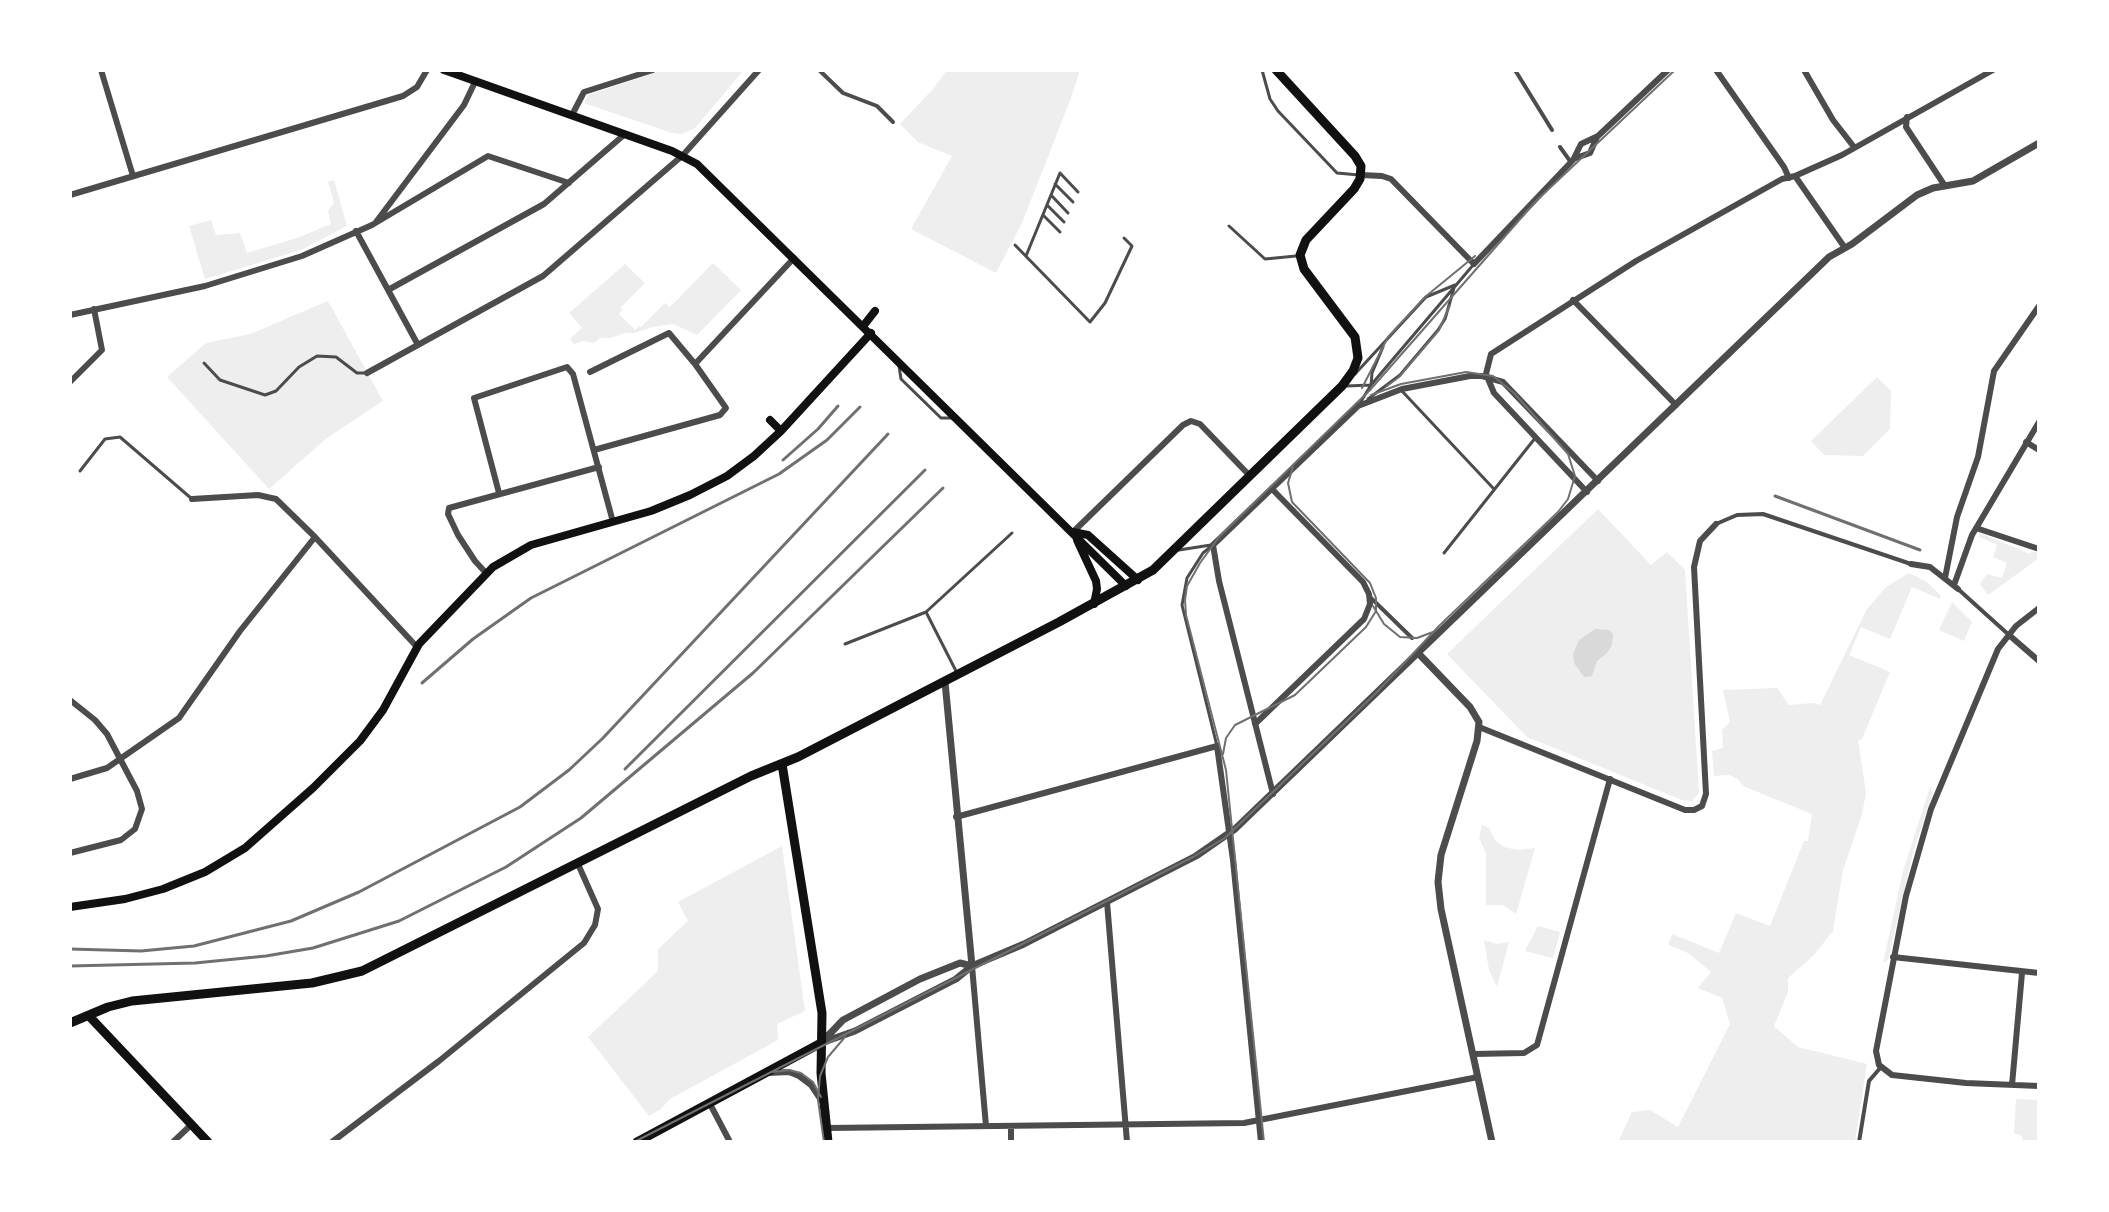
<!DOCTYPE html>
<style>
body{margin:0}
#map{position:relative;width:2109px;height:1212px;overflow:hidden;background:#fff;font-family:Literata,serif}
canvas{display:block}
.frame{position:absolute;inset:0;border:72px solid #fff;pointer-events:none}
</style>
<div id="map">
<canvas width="2109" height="1212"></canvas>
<div class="frame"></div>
</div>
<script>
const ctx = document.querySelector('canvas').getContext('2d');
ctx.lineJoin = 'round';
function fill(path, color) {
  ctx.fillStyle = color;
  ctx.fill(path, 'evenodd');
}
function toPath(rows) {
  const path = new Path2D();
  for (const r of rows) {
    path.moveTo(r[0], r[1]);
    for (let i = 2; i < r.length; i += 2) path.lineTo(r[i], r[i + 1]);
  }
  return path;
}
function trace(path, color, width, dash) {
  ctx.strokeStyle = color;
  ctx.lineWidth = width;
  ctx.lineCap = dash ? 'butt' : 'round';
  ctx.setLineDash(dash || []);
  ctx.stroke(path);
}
const green = toPath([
 [664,70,744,70,695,128,682,134,672,133,584,103,588,95],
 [947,70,1080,70,1071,98,1022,223,996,273,911,229,952,156,918,142,900,124,933,89],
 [334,180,347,226,301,250,205,279,189,226,211,220,216,235,240,233,247,253,300,237,331,224,328,211,334,202,328,182],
 [713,263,741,290,697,335,673,324,652,327,634,333,625,333,610,338,600,338,594,343,583,341,574,344,570,339,582,328,569,313,625,264,645,283,621,307,622,310,619,314,635,330,639,326,641,327,665,303,670,307],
 [328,301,383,401,327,438,269,489,167,377,206,343,250,334],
 [1877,377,1891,391,1890,429,1863,456,1824,455,1811,441],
 [1598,509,1651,565,1667,552,1685,570,1699,793,1692,801,1682,800,1527,737,1447,654],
 [1980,533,2030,554,2031,551,2039,553,2039,558,1988,595,1980,584,1987,574,2002,578,2007,563,1993,557,1997,545,1979,537],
 [1909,573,1927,582,1941,596,1940,599,1912,587,1890,639,1861,627,1849,655,1890,672,1862,739,1858,740,1866,793,1862,814,1843,870,1833,931,1813,956,1788,978,1788,992,1774,1026,1798,1047,1867,1064,1855,1142,1618,1142,1632,1112,1650,1110,1678,1127,1730,1024,1722,998,1698,988,1711,972,1688,953,1668,945,1672,934,1719,953,1736,913,1770,926,1804,841,1808,841,1812,814,1743,786,1738,779,1729,775,1714,776,1712,751,1723,748,1722,730,1730,722,1723,690,1777,688,1789,705,1813,703,1820,705,1867,609,1886,587],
 [1952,602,1972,622,1964,641,1939,630],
 [1930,787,1933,793,1914,849,1888,960,1883,963,1903,871],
 [1482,825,1489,828,1495,840,1504,847,1517,850,1535,848,1516,914,1503,905,1486,905,1486,853,1479,838],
 [782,846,805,1011,777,1024,778,1040,670,1099,661,1109,649,1116,588,1037,658,971,658,949,688,921,678,902],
 [1538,926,1560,932,1553,958,1525,951],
 [1484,940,1497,944,1509,942,1497,987,1489,970],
 [2016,1099,2039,1100,2039,1142,2023,1142,2022,1136,2014,1133]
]);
const water = toPath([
 [1595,629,1609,630,1613,634,1612,645,1607,653,1597,661,1592,676,1584,677,1574,663,1573,654,1579,640]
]);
const service = toPath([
 [1262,70,1270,99,1278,111,1337,173,1359,175],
 [1055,184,1073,202],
 [1051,195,1068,213],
 [1047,205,1064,222],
 [1043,215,1060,232],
 [1229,226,1265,259,1296,256],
 [1015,245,1090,322,1105,303,1132,246,1124,238],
 [1026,256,1060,173,1078,192],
 [204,363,220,380,265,395,276,391,299,367,317,356,336,357,357,373,366,373],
 [899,366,901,379,941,418,953,418],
 [1355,374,1426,297,1455,285],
 [1371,385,1372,373,1383,347],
 [1347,386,1371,385],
 [1401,390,1493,488],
 [1368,399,1400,375,1438,330,1445,319,1454,288],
 [1360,403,1371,385,1474,264],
 [80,471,105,439,120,437,192,499],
 [1213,545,1203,553,1187,578,1182,605,1217,746],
 [1179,550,1211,545],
 [1444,553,1536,437],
 [926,612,957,673],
 [845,644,926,612,1012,533]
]);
const pedestrian = toPath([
 [819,70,843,93,877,106,893,122],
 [1515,70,1552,130],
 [1560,147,1570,161],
 [1716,524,1737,515,1763,514,1911,564],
 [1958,589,2009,635],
 [1371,598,1412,638],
 [1859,1142,1869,1081,1881,1067]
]);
const minor = toPath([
 [101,70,133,176],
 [1716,70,1784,167,1789,178],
 [1804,70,1833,120,1854,147],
 [572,115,584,92,653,70],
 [1907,117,1906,127,1945,186],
 [1576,158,1590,153,1597,137],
 [1361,175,1382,176,1391,179,1474,264,1573,160,1581,144,1598,136,1668,70],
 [1795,176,1845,248],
 [70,195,403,96,417,87,427,70],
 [376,222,464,105,475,82],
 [356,231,418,345],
 [388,290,544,204,625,134],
 [1573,300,1676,405],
 [70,315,205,286,302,256,372,225,488,156,569,183],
 [695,364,794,258],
 [590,372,669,333,695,364,726,408,720,415,594,450],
 [367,373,543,276,683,155,759,70],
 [70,382,102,350,94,309],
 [2026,442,2039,450],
 [1587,492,1494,393,1486,374,1491,354,1636,261,1782,179,1795,176,1842,155,1993,70],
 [499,493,474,398,567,367,573,374,613,522],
 [192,499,258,495,276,499,315,537,417,647],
 [1976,528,2039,549],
 [1073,532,1183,425,1191,421,1200,424,1249,475],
 [1911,564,1930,567,1958,589],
 [486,573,475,561,458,535,448,514,449,508,599,467],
 [1945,578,1957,517,1978,457,1994,371,2039,306],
 [1954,585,1972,535,2039,422],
 [2039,608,2016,626,1998,649,1931,809,1906,896,1876,1051,1879,1065,1892,1075,1966,1083,2039,1086],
 [2009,635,2039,661],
 [70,700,95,720,107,734,137,791,142,809,135,829,121,840,70,853],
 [1255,724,1364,619,1370,604,1369,594,1363,582,1272,489],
 [1479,727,1685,810,1694,810,1702,806,1706,794,1694,567,1700,541,1716,524],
 [70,779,107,768,179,718,240,631,315,537],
 [1273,794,1219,581,1213,545,1358,406,1402,389,1470,376,1482,376,1503,382,1598,481],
 [956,817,1217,746,1233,860,1261,1142],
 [1107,902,1127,1142],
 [1893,957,2039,973],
 [972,966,986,1126],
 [1473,1054,1524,1053,1537,1045,1610,779],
 [768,1073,789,1072,799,1076,811,1085,823,1103],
 [2012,1085,2022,973],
 [710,1104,730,1142],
 [1011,1126,1011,1142],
 [828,1128,1244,1123,1478,1077],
 [173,1142,192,1124],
 [332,1142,439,1061,584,943,595,925,598,909,578,864]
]);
const tertiary = toPath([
 [1419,654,1470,707,1479,722,1477,741,1441,855,1438,882,1441,909,1492,1142],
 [945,682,972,966],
 [821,1043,855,1031,956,979,972,966,1024,944,1196,856,1235,829,1829,257,1852,244,1917,195,1933,188,1973,181,2039,143],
 [821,1043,843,1020,920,979,960,963,972,966]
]);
const secondary = toPath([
 [444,70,672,151,697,164,1126,586],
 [864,325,875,311],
 [770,420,781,431],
 [1073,532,1088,535,1138,580],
 [1077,540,1096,581,1097,589,1094,604],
 [70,907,125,899,163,889,205,872,245,848,313,788,360,741,383,710,419,644,493,567,531,545,651,511,690,495,727,476,754,456,781,431,871,333]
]);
const primary = toPath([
 [782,764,822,1013,821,1073,828,1142],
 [89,1016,208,1142],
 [70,1023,108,1007,132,1001,312,983,362,971,751,776,798,757,1059,622,1153,570,1342,386,1353,371,1358,358,1355,337,1304,269,1300,255,1306,240,1354,189,1360,179,1361,166,1355,156,1276,70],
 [637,1142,821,1043]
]);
const tram = toPath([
 [1387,386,1399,377,1439,330,1450,305],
 [1362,388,1388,337,1425,297,1475,256],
 [1373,606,1384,624,1400,637,1417,638,1433,632],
 [1223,754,1226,738,1235,725,1295,695,1366,627,1376,611,1376,598,1370,583,1292,502,1288,483,1293,467],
 [773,1072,789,1070,801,1073,813,1082,821,1097],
 [634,1142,1193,857,1225,838,1376,693,1439,626,1558,512,1568,499,1575,476,1568,454,1514,393,1493,376,1466,372,1401,384,1371,395],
 [824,1142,818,1100,820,1076,828,1057,845,1037],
 [1264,1142,1226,770,1186,615,1185,600,1187,586,1200,563,1219,537,1370,390,1536,201,1675,70]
]);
const rail = toPath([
 [783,460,818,429,838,406],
 [1775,496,1920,550],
 [422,683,473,639,531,598,779,474,827,440,860,407],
 [625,769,925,470],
 [70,949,141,951,194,946,291,921,359,892,520,807,569,770,603,738,888,434],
 [70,966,195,963,266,956,313,948,399,921,506,867,581,818,753,673,943,488]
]);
fill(green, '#eee');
fill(water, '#d9d9d9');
trace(service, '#4c4c4c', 3);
trace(pedestrian, '#4c4c4c', 4);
trace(minor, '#4c4c4c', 6);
trace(tertiary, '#4c4c4c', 7);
trace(secondary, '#111', 8);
trace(primary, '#111', 9);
trace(tram, '#707070', 2);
trace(rail, '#707070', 3);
</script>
